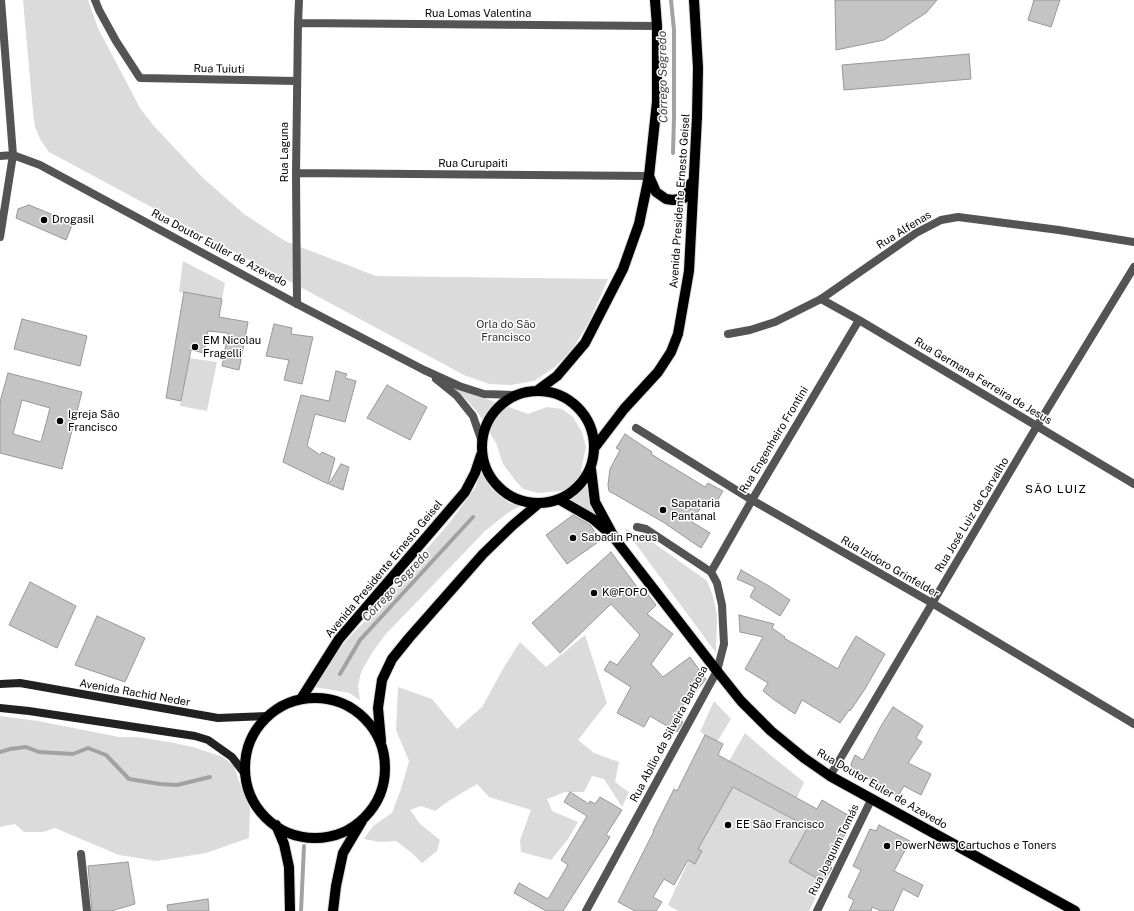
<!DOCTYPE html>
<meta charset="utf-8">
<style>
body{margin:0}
canvas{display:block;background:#fff}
</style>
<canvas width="1134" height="911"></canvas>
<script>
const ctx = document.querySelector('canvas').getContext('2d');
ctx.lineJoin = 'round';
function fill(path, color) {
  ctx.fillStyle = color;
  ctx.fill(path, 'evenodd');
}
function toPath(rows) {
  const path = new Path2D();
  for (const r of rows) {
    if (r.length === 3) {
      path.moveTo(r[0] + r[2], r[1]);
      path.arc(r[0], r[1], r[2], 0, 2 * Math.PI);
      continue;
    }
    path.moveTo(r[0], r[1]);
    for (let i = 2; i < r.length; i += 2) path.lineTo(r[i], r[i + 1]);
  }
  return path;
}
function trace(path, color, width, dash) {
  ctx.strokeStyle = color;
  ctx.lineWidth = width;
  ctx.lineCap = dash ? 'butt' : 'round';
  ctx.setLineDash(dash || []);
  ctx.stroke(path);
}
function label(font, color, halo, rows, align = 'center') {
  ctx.font = font + ' "Public Sans",sans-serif';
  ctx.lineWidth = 3;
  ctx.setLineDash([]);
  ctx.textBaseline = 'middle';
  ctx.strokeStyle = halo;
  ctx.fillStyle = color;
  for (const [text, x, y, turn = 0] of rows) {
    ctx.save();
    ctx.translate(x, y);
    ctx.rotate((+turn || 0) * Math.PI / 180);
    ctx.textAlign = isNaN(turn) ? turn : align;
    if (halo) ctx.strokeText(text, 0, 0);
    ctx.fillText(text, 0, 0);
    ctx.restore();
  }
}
const green = toPath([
 [23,0,88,0,98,28,140,108,153,125,202,177,244,214,285,241,376,276,608,279,590,320,572,350,555,367,534,381,510,385,489,384,464,375,49,152,40,139,35,127,33,112],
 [183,261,225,283,222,299,179,292],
 [189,358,217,362,207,411,180,406],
 [444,382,471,393,528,414,547,407,562,409,573,417,582,432,586,447,581,470,592,503,605,526,561,491,538,493,523,489,515,480,503,464,496,443,478,413,463,396],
 [481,468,483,475,492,489,509,503,522,505,509,512,485,531,385,635,372,653,361,672,358,686,360,700,349,693,327,689,312,687,344,643,365,621,450,522,476,487],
 [624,528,651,541,707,581,713,596,717,615,716,653],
 [585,635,607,703,578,740,594,753,619,762,615,782,629,792,622,807,604,779,592,776,584,792,565,792,547,799,552,811,578,822,568,839,551,860,521,852,520,840,531,810,489,797,477,784,450,800,435,811,421,806,410,810,420,824,440,840,437,851,422,863,412,853,396,841,380,842,364,839,373,826,392,813,401,789,409,761,396,730,398,687,432,699,457,729,482,707,504,667,520,642,546,667],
 [714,701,731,719,717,742,700,732],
 [0,716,38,721,119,737,136,737,169,742,193,747,223,757,234,766,240,784,250,808,249,838,206,853,157,861,119,855,55,828,43,832,24,832,15,824,0,827],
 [745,733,769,754,804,782,797,798,729,761],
 [733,787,792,819,815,813,790,861,823,882,809,911,678,911,668,905,695,847,697,843,701,844]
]);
const stream = toPath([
 [671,0,674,30,674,117,673,153],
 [340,674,360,640,473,517],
 [0,752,10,749,26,747,39,752,73,754,88,748,106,755,129,779,160,784,177,785,210,777],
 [301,911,304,846]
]);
const building = toPath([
 [835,0,937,0,926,13,884,40,836,50,835,0],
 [1034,0,1060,0,1051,27,1028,20,1034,0],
 [969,54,971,79,844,90,842,65,969,54],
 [29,205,73,223,66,240,16,218,18,209,29,205],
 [184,292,222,299,219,317,248,322,239,370,222,366,228,333,208,331,204,353,191,350,181,401,166,398,184,292],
 [22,319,87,336,80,366,14,349,22,319],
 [274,324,292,328,291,334,313,337,302,384,284,380,289,360,266,356,274,324],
 [336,371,347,374,345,378,356,381,345,422,315,414,307,446,320,455,322,452,335,458,328,484,283,462,301,395,329,401,336,371],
 [8,373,82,392,62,469,0,453,0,402,8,373],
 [22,400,50,408,41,442,13,434,22,400],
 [387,385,427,407,410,440,367,418,387,385],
 [625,434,652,452,651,454,705,487,708,483,723,491,713,508,704,502,692,522,710,533,701,548,663,522,609,491,608,485,610,469,620,450,616,448,625,434],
 [341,464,349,467,343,490,329,484,341,464],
 [573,515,590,525,601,540,567,564,546,535,573,515],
 [611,552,643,595,646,592,656,605,647,614,673,634,651,664,663,677,690,657,706,679,694,694,691,692,676,718,683,722,677,732,650,716,644,727,617,713,631,687,604,670,610,661,617,665,640,635,611,604,560,653,532,623,611,552],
 [741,570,769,586,790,600,780,616,750,597,755,587,737,579,741,570],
 [30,582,76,606,57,648,9,625,30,582],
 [739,615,774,624,772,628,785,637,784,638,838,669,843,658,856,636,885,654,865,689,850,711,849,710,840,723,802,700,795,714,773,699,763,691,768,683,745,669,763,637,740,632,739,615],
 [97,616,145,638,125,682,75,665,97,616],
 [893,707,923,726,916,738,922,742,908,763,931,774,921,795,904,786,898,796,883,789,884,787,852,769,851,764,855,755,863,760,881,726,893,707],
 [705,735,723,744,718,755,817,809,822,800,853,818,829,866,832,868,823,882,789,862,808,827,733,787,698,849,702,851,695,864,688,860,674,885,664,879,653,897,662,902,656,911,635,911,618,902,654,831,653,831,674,789,677,791,705,735],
 [570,792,589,804,590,801,595,804,600,797,622,810,606,835,610,837,563,911,546,911,514,893,519,883,548,899,568,865,561,860,587,816,564,802,570,792],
 [879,825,910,841,894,871,923,885,918,897,903,889,893,911,881,911,872,907,871,911,849,911,854,900,848,897,861,870,853,866,870,829,876,831,879,825],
 [128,862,135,904,111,911,92,911,88,866,128,862],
 [208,899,209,911,168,911,167,905,208,899]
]);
const minor = toPath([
 [95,0,99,10,116,41,140,78,297,81],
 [298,23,657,26],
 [296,173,649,176],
 [821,299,859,320,1134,484],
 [297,304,296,173,298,23,299,0],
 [728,334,750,330,775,322,821,299,916,233,941,220,958,217,1059,230,1134,242],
 [636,428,752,500,932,603,1134,724],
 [711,572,752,500,859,320],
 [830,776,1037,426,1134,267],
 [81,854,87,911],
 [586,911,717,671,724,644,722,605,717,583,711,572,646,529,637,527],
 [817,911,872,798]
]);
const tertiary = toPath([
 [0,156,13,155,40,165,297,304,424,370,459,386,484,394,516,395],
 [0,237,13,155,1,0],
 [436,379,457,396,473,416,481,439]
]);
const secondary = toPath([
 [0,684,20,683,218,718,267,716],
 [0,708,29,711,195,736,208,740,232,757,245,774]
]);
const primary = toPath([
 [649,176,656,192,666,199,673,200,684,198,687,195,691,183],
 [538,390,557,376,585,343,623,269,639,224,649,176,657,102,657,26,655,0],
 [538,447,56],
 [595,447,624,409,658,372,671,352,678,334,689,271,697,117,698,68,694,0],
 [591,469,595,502,615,539,717,671,741,701,771,731,804,758,830,776,1075,911],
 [560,500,593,519,608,532],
 [315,768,70],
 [301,699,339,639,465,492,475,473,481,455],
 [381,741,378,708,382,680,392,659,409,638,483,554,513,525,538,504],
 [276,825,284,844,289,867,290,911],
 [333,911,336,886,343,853,362,821]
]);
const markers = [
 [44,220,4,"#000"],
 [195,347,4,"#000"],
 [60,421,4,"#000"],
 [663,510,4,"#000"],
 [573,538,4,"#000"],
 [594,593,4,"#000"],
 [728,825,4,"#000"],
 [887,846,4,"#000"]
];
const streetNames = [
 ["Rua Lomas Valentina",478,14],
 ["Rua Tuiuti",219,69,1],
 ["Rua Laguna",285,152,-90],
 ["Rua Curupaiti",473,164],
 ["Avenida Presidente Ernesto Geisel",680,201,-86],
 ["Rua Alfenas",904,230,-32],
 ["Rua Doutor Euller de Azevedo",219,248,28],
 ["Rua Germana Ferreira de Jesus",983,381,31],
 ["Rua Engenheiro Frontini",774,440,-59],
 ["Rua José Luiz de Carvalho",972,515,-59],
 ["Rua Izidoro Grinfelder",890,567,30],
 ["Avenida Presidente Ernesto Geisel",384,569,-50],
 ["Avenida Rachid Neder",135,693,10],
 ["Rua Abílio da Silveira Barbosa",669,734,-62],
 ["Rua Doutor Euler de Azevedo",882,789,30],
 ["Rua Joaquim Tomás",834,850,-64]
];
const poiNames = [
 ["Drogasil",52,220],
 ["EM Nicolau",203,341],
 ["Fragelli",203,354],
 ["Igreja São",68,415],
 ["Francisco",68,428],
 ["Sapataria",671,504],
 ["Pantanal",671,517],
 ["Sabadin Pneus",581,538],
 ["K@FOFO",602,593],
 ["EE São Francisco",736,825],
 ["PowerNews Cartuchos e Toners",895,846]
];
const parkNames = [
 ["Orla do São",506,325],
 ["Francisco",506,338]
];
const waterNames = [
 ["Córrego Segredo",663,77,-91],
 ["Córrego Segredo",396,586,-47]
];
const neighbourhoodNames = [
 ["SÃO LUIZ",1056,489]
];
fill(green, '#dbdbdb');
trace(stream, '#a2a2a2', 4);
fill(building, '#c4c4c4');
trace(building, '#989898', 1);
trace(primary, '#dbdbdb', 12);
trace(minor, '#545454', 8);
trace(tertiary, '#545454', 8);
trace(secondary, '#212121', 8);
trace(primary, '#000', 10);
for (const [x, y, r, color] of markers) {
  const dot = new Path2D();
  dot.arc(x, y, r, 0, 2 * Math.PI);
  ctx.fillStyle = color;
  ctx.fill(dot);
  trace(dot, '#fff', 1.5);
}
label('11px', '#000', '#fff', streetNames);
label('11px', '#000', '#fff', poiNames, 'left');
label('11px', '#323232', '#fff', parkNames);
label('italic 12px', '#434343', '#fff', waterNames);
ctx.letterSpacing = '1px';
label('12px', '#000', '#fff', neighbourhoodNames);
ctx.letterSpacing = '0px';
</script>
